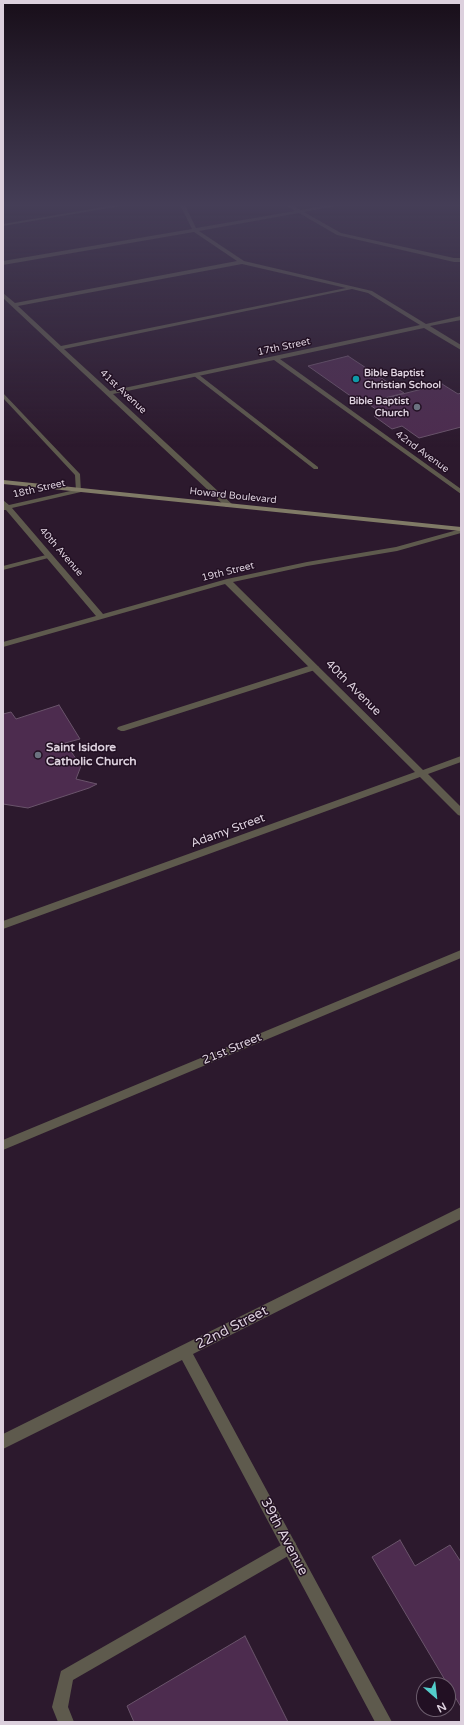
<!DOCTYPE html>
<style>
body{margin:0}
#map{position:relative;width:464px;height:1725px;overflow:hidden;background:#2c192d;font-family:"Varela Round",sans-serif}
canvas{display:block}
.frame{position:absolute;inset:0;border:4px solid #dcd0dd;pointer-events:none}
.north{position:absolute;left:416px;top:1677px;width:40px;height:40px;box-sizing:border-box;background:#221023;border:1px solid #6c5d6d;border-radius:50%;rotate:152deg;font-size:11px;font-weight:700;line-height:16px;text-align:center;color:#dcd0dd}
.north::after{content:'';display:block;margin:auto;width:14px;height:18px;background:#53cdcb;clip-path:polygon(50% 0,100% 100%,50% 72%,0 100%)}
</style>
<div id="map">
<canvas width="464" height="1725"></canvas>
<div class="frame"></div>
<div class="north">N</div>
</div>
<script>
const ctx = document.querySelector('canvas').getContext('2d');
ctx.lineJoin = 'round';
function fill(path, color) {
  ctx.fillStyle = color;
  ctx.fill(path, 'evenodd');
}
function toPath(rows) {
  const path = new Path2D();
  for (const r of rows) {
    path.moveTo(r[0], r[1]);
    for (let i = 2; i < r.length; i += 2) path.lineTo(r[i], r[i + 1]);
  }
  return path;
}
function trace(path, color, width, dash) {
  ctx.strokeStyle = color;
  ctx.lineWidth = width;
  ctx.lineCap = dash ? 'butt' : 'round';
  ctx.setLineDash(dash || []);
  ctx.stroke(path);
}
function label(font, color, halo, rows, align = 'center') {
  ctx.font = font + ' "Varela Round",sans-serif';
  ctx.lineWidth = 3;
  ctx.setLineDash([]);
  ctx.textBaseline = 'middle';
  ctx.strokeStyle = halo;
  ctx.fillStyle = color;
  for (const [text, x, y, turn = 0] of rows) {
    ctx.save();
    ctx.translate(x, y);
    ctx.rotate((+turn || 0) * Math.PI / 180);
    ctx.textAlign = isNaN(turn) ? turn : align;
    if (halo) ctx.strokeText(text, 0, 0);
    ctx.fillText(text, 0, 0);
    ctx.restore();
  }
}
const building = toPath([
 [348,356,404,393,362,404,308,366,348,356],
 [442,384,458,394,461,393,461,427,419,438,402,426,392,429,374,416,383,414,367,403,442,384],
 [59,705,80,739,65,743,81,766,76,779,97,784,89,788,28,808,3,804,3,714,11,712,16,719,59,705],
 [400,1540,415,1566,450,1545,461,1562,461,1707,372,1557,400,1540],
 [245,1636,288,1722,134,1722,127,1706,245,1636]
]);
const service = toPath([
 [194,374,198,374,318,467,318,469,314,469,194,376,194,374],
 [3,393,80,474,81,492,76,491,75,475,3,398,3,393],
 [50,554,52,555,52,557,3,570,3,566,50,554],
 [312,665,315,665,319,667,318,669,124,731,121,731,117,729,118,727,312,665],
 [290,1540,295,1542,297,1547,295,1552,73,1680,68,1707,74,1722,58,1722,52,1707,61,1671,290,1540]
]);
const minor = toPath([
 [115,205,127,205,3,226,3,224,115,205],
 [180,205,185,205,196,228,295,211,286,205,292,205,301,210,329,205,341,205,304,212,341,233,454,258,461,258,461,262,454,262,337,235,299,213,199,231,244,261,372,291,426,324,461,316,461,320,430,326,461,345,461,350,424,328,280,359,461,489,461,494,274,360,113,394,233,505,232,507,226,507,3,298,3,293,15,303,237,261,194,232,3,265,3,261,192,229,180,205],
 [242,264,346,288,61,346,18,306,242,264],
 [352,289,368,293,420,325,110,391,64,349,352,289],
 [79,489,81,490,81,492,12,508,103,614,227,579,307,562,396,547,461,529,461,533,397,551,307,566,233,582,423,770,461,756,461,762,428,774,461,807,461,816,458,815,420,777,3,929,3,921,415,772,225,584,3,647,3,642,96,616,6,510,3,510,3,500,9,505,79,489],
 [461,950,461,958,3,1150,3,1140,461,950],
 [461,1207,461,1219,193,1354,392,1722,375,1722,182,1360,3,1449,3,1434,461,1207]
]);
const secondary = toPath([
 [3,480,461,527,461,531,3,484,3,480]
]);
const markers = [
 [356,379,4,"#0f9aa8"],
 [417,407,4,"#6b7280"],
 [38,755,4,"#6b7280"]
];
const farStreetnames = [
 ["17th Street",284,347,-12],
 ["41st Avenue",123,392,43],
 ["42nd Avenue",422,452,36],
 ["18th Street",39,489,-13],
 ["Howard Boulevard",233,496,6],
 ["40th Avenue",61,552,49],
 ["19th Street",228,572,-14]
];
const farPoinames = [
 ["Bible Baptist",364,373],
 ["Christian School",364,385],
 ["Bible Baptist",409,401,"right"],
 ["Church",409,413,"right"]
];
const streetNames = [
 ["40th Avenue",353,688,45],
 ["Adamy Street",228,831,-20],
 ["21st Street",232,1049,-23]
];
const poiNames = [
 ["Saint Isidore",46,748],
 ["Catholic Church",46,762]
];
const nearStreetnames = [
 ["22nd Street",232,1328,-27],
 ["39th Avenue",284,1537,62]
];
fill(building, '#4d2c4f');
trace(building, '#6a546b', 1);
fill(service, '#5e5a4d');
fill(minor, '#5e5a4d');
fill(secondary, '#807a66');
const sky = ctx.createLinearGradient(0, 0, 0, 447);
sky.addColorStop(0, '#180e19');
sky.addColorStop(0.46, '#453e57');
sky.addColorStop(1, '#453e5700');
ctx.fillStyle = sky;
ctx.fillRect(0, 0, 464, 447);
for (const [x, y, r, color] of markers) {
  const dot = new Path2D();
  dot.arc(x, y, r, 0, 2 * Math.PI);
  ctx.fillStyle = color;
  ctx.fill(dot);
  trace(dot, '#221023', 1.5);
}
label('10px', '#dcd0dd', '#221023', farStreetnames);
label('bold 10px', '#dcd0dd', '#221023', farPoinames, 'left');
label('12px', '#dcd0dd', '#221023', streetNames);
label('bold 12px', '#dcd0dd', '#221023', poiNames, 'left');
label('14px', '#dcd0dd', '#221023', nearStreetnames);
</script>
